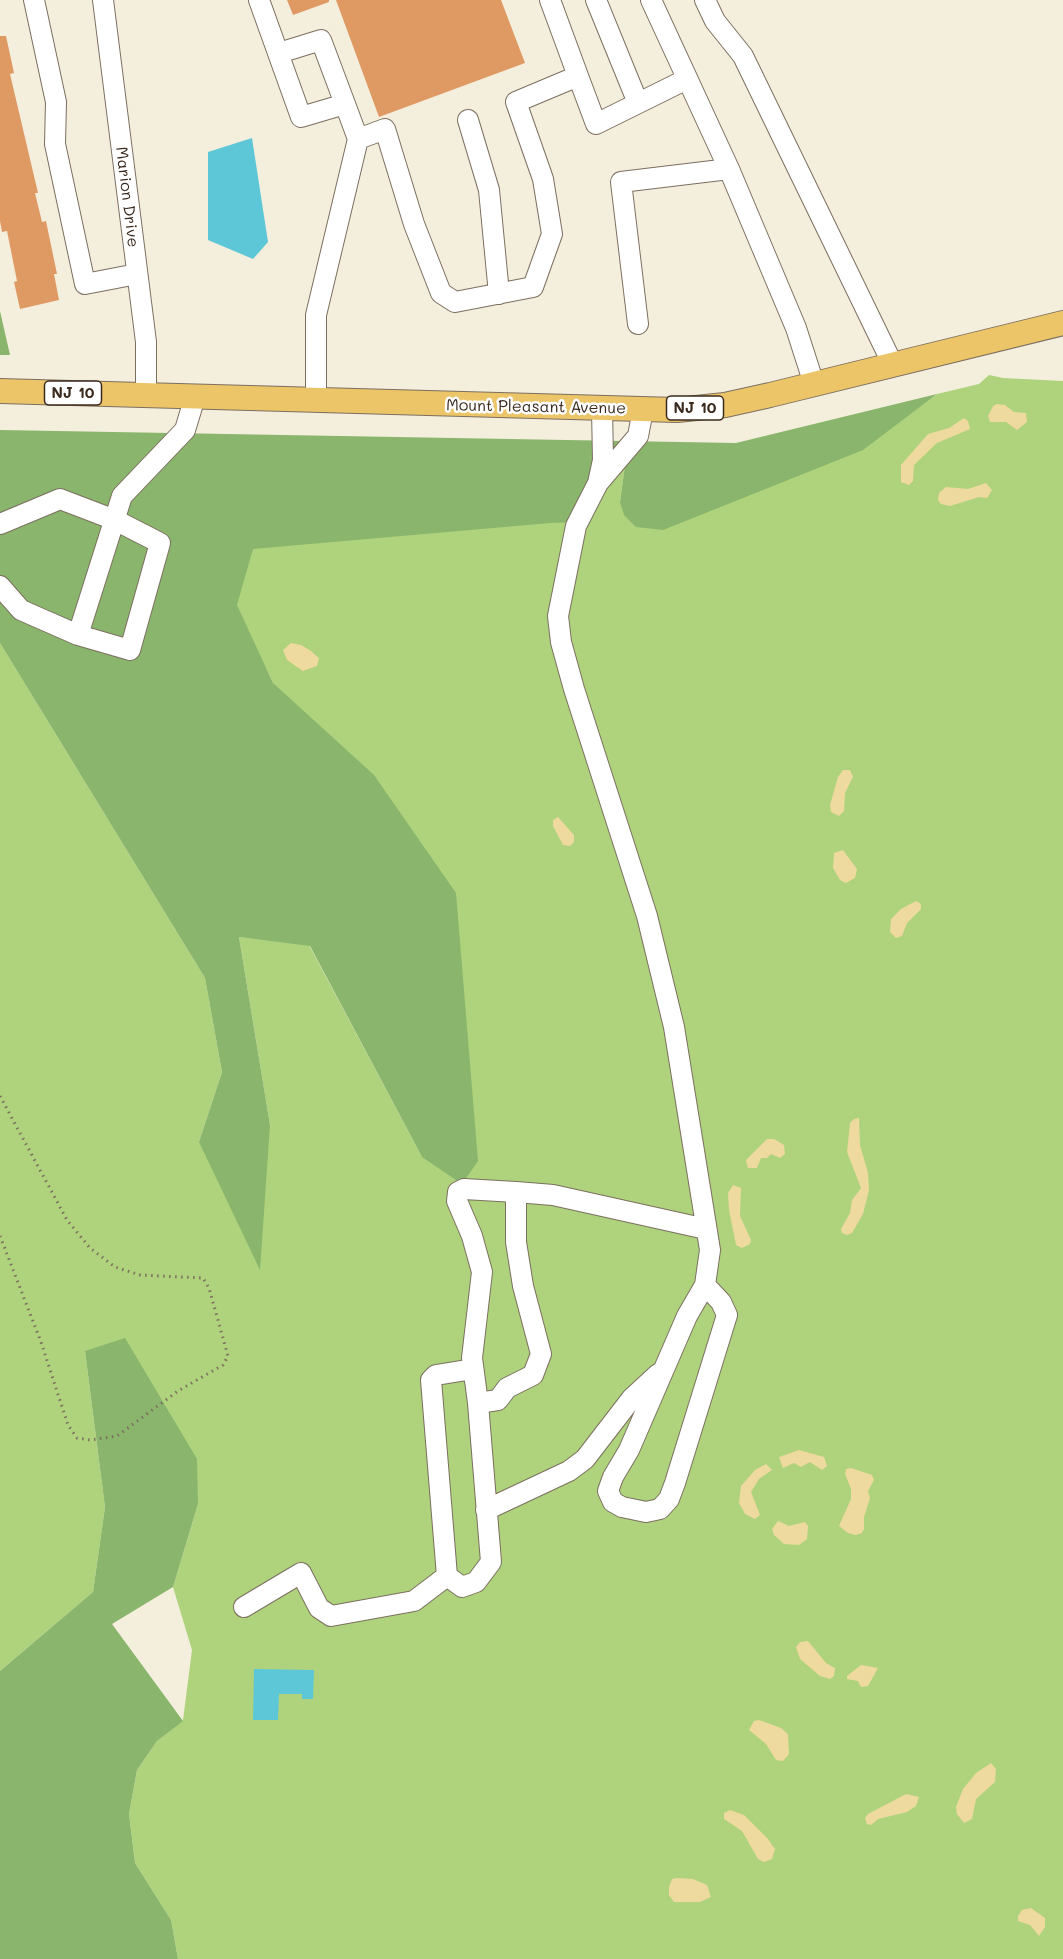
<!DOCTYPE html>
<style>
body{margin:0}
canvas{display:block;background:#f4eedc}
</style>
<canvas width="1063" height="1959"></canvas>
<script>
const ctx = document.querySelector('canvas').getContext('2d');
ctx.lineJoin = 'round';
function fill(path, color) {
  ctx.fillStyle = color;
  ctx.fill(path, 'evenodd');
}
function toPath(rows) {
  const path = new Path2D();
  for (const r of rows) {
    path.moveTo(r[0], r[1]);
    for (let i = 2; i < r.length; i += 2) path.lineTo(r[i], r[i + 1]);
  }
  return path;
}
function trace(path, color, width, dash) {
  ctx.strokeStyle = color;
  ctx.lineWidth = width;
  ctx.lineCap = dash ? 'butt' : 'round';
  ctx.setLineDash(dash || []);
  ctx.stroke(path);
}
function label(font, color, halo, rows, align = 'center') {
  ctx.font = font + ' Mali,sans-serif';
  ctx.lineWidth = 5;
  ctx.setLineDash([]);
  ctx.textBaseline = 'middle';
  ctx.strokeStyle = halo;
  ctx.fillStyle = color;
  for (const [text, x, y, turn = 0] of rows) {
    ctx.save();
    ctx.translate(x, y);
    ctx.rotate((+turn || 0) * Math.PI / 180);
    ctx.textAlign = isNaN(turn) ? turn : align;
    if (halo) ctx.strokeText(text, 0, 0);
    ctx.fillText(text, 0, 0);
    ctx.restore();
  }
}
const green = toPath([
 [989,375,1003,378,1063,381,1063,1959,178,1959,171,1920,135,1863,129,1814,137,1770,157,1741,183,1720,192,1650,173,1587,198,1504,85,1351,105,1507,93,1592,0,1671,0,643,205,978,222,1072,199,1142,270,1125,239,937,309,945,422,1157,273,683,266,668,231,643,233,545,597,496,625,465,620,502,911,413,937,394,979,384]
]);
const forest = toPath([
 [0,311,10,355,0,355],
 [937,394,863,450,663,530,636,527,624,515,620,502,625,465,619,466,585,522,550,523,253,549,237,605,273,683,374,775,456,893,478,1161,462,1184,422,1157,310,946,239,937,270,1125,260,1270,199,1142,222,1072,205,978,0,643,0,430,736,443],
 [125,1338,197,1459,198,1504,173,1587,112,1624,183,1721,157,1741,137,1770,129,1814,135,1863,171,1920,178,1959,0,1959,0,1671,93,1592,105,1507,85,1351]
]);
const sand = toPath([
 [997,404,1005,405,1014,412,1026,413,1027,422,1017,430,1006,422,990,422,988,416,993,406],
 [964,418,968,421,970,429,937,443,914,465,913,481,909,485,901,482,901,465,928,434,949,428],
 [986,483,992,490,987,498,979,497,950,506,941,504,938,500,939,493,946,487,968,489],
 [291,643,301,645,311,651,319,658,317,666,303,671,287,660,283,650],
 [843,770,850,770,853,777,845,793,844,811,839,816,831,812,830,805,838,777],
 [558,817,574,835,574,842,570,846,563,845,553,826,553,820],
 [843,850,857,869,855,878,846,883,840,880,833,868,834,853],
 [916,901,921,904,921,909,907,923,902,936,896,938,890,932,891,919,901,909],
 [859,1118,860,1145,868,1173,869,1190,863,1214,852,1233,847,1235,842,1233,841,1229,850,1213,852,1200,861,1188,847,1152,850,1123,854,1119],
 [767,1139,774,1139,784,1145,785,1154,780,1158,771,1154,767,1158,761,1158,757,1168,748,1168,746,1160],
 [733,1185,741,1188,740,1216,751,1240,750,1244,742,1248,736,1245,729,1210,728,1193],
 [799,1450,824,1457,827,1466,822,1470,810,1462,801,1467,794,1463,783,1468,779,1457],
 [766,1464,772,1470,759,1479,751,1492,760,1515,755,1519,745,1514,739,1503,741,1486,755,1470],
 [851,1468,872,1475,874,1480,868,1491,870,1498,864,1517,864,1529,862,1533,856,1535,848,1533,839,1526,851,1499,851,1489,845,1474,846,1469],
 [778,1521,789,1526,805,1522,808,1526,807,1539,799,1545,784,1544,774,1535,772,1529],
 [808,1641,826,1663,835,1668,834,1676,830,1679,820,1676,800,1659,796,1647,800,1642],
 [861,1665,878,1668,868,1686,861,1687,858,1681,847,1679,847,1676],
 [759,1720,781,1728,788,1734,789,1754,783,1761,776,1760,766,1744,749,1730,754,1721],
 [991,1763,996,1769,995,1782,976,1799,972,1819,964,1823,957,1814,956,1807,963,1789,976,1773],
 [906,1794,919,1797,916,1806,907,1812,878,1819,871,1825,867,1824,865,1818,868,1814],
 [730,1810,744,1815,767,1838,775,1849,772,1859,764,1862,758,1859,742,1831,724,1819,724,1813],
 [677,1878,693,1879,707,1885,711,1897,700,1902,674,1902,669,1895,669,1887,672,1879],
 [1031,1908,1045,1918,1045,1927,1039,1936,1030,1925,1018,1921,1018,1916,1022,1910]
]);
const water = toPath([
 [252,138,268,242,253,259,208,240,208,152],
 [254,1669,314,1670,313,1699,302,1699,302,1694,279,1694,278,1720,253,1720]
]);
const building = toPath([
 [287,0,329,0,329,2,293,15],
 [336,0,501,0,525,63,379,117],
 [0,36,6,36,14,73,10,74,38,193,35,193,42,222,46,221,57,274,54,274,59,300,20,309,14,282,17,281,7,231,2,232,0,221]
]);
const path = toPath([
 [0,1096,67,1220,90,1248,115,1267,140,1275,203,1278,209,1288,228,1356,223,1365,178,1391,117,1436,90,1440,77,1438,68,1425,41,1342,0,1236]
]);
const minor = toPath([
 [34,0,56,102,55,144,85,284,137,274],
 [103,0,146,342,146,395],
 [259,0,301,117,345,104,358,139,316,315,316,401],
 [596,0,638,103],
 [651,0,729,169,796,328,814,384],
 [705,0,715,21,743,56,893,365],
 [279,53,321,40,345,104],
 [578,76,596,124,687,79],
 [468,120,489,190,499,294],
 [358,139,385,129,414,224,441,293,455,302,533,287,552,234,543,179,516,102,578,76,550,0],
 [638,324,621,182,729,169],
 [643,410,638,436,598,483,576,526,558,616,561,642,574,689,647,916,674,1027,710,1250,705,1285,687,1316,629,1450,613,1477,608,1491,613,1502,622,1507,646,1512,660,1509,669,1499,675,1483,727,1315,721,1302,705,1285],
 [598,483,603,460,602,409],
 [0,524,60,499,115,520,160,543,130,650,78,635,21,610,0,586],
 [78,635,122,496,185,430,195,397],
 [473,1369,436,1375,431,1380,447,1576,462,1587,476,1582,491,1562,478,1403,472,1358,482,1272,472,1236,457,1201,458,1192,464,1189,516,1192],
 [478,1403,498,1400,507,1388,533,1375,541,1354,523,1286,516,1242,516,1192,553,1195,706,1229],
 [486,1510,569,1471,585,1459,632,1398,658,1374],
 [244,1607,301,1573,319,1608,331,1616,414,1601,447,1576]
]);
const major = toPath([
 [0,391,677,410,725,405,770,395,1063,323]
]);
const shields = [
 [73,393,57],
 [695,408,57]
];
const shieldNames = [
 ["NJ 10",73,393],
 ["NJ 10",695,408]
];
const streetNames = [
 ["Marion Drive",127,197,83],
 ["Mount Pleasant Avenue",536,407,1]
];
fill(green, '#aed37c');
fill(forest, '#8ab56c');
fill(sand, '#eeda9e');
fill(water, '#5dc7d8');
fill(building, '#df9a64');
trace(minor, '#7c6f60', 22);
trace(major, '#7c6f60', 26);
trace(path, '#7c6f60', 3, [1.5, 4.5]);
trace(minor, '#fff', 20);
trace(major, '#edc569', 24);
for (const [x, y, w] of shields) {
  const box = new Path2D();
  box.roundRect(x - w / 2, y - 12, w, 24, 4.5);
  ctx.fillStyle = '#fff';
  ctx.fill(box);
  trace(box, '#3b2a1e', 1.5);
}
label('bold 15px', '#3b2a1e', null, shieldNames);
label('16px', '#3b2a1e', '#fff', streetNames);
</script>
